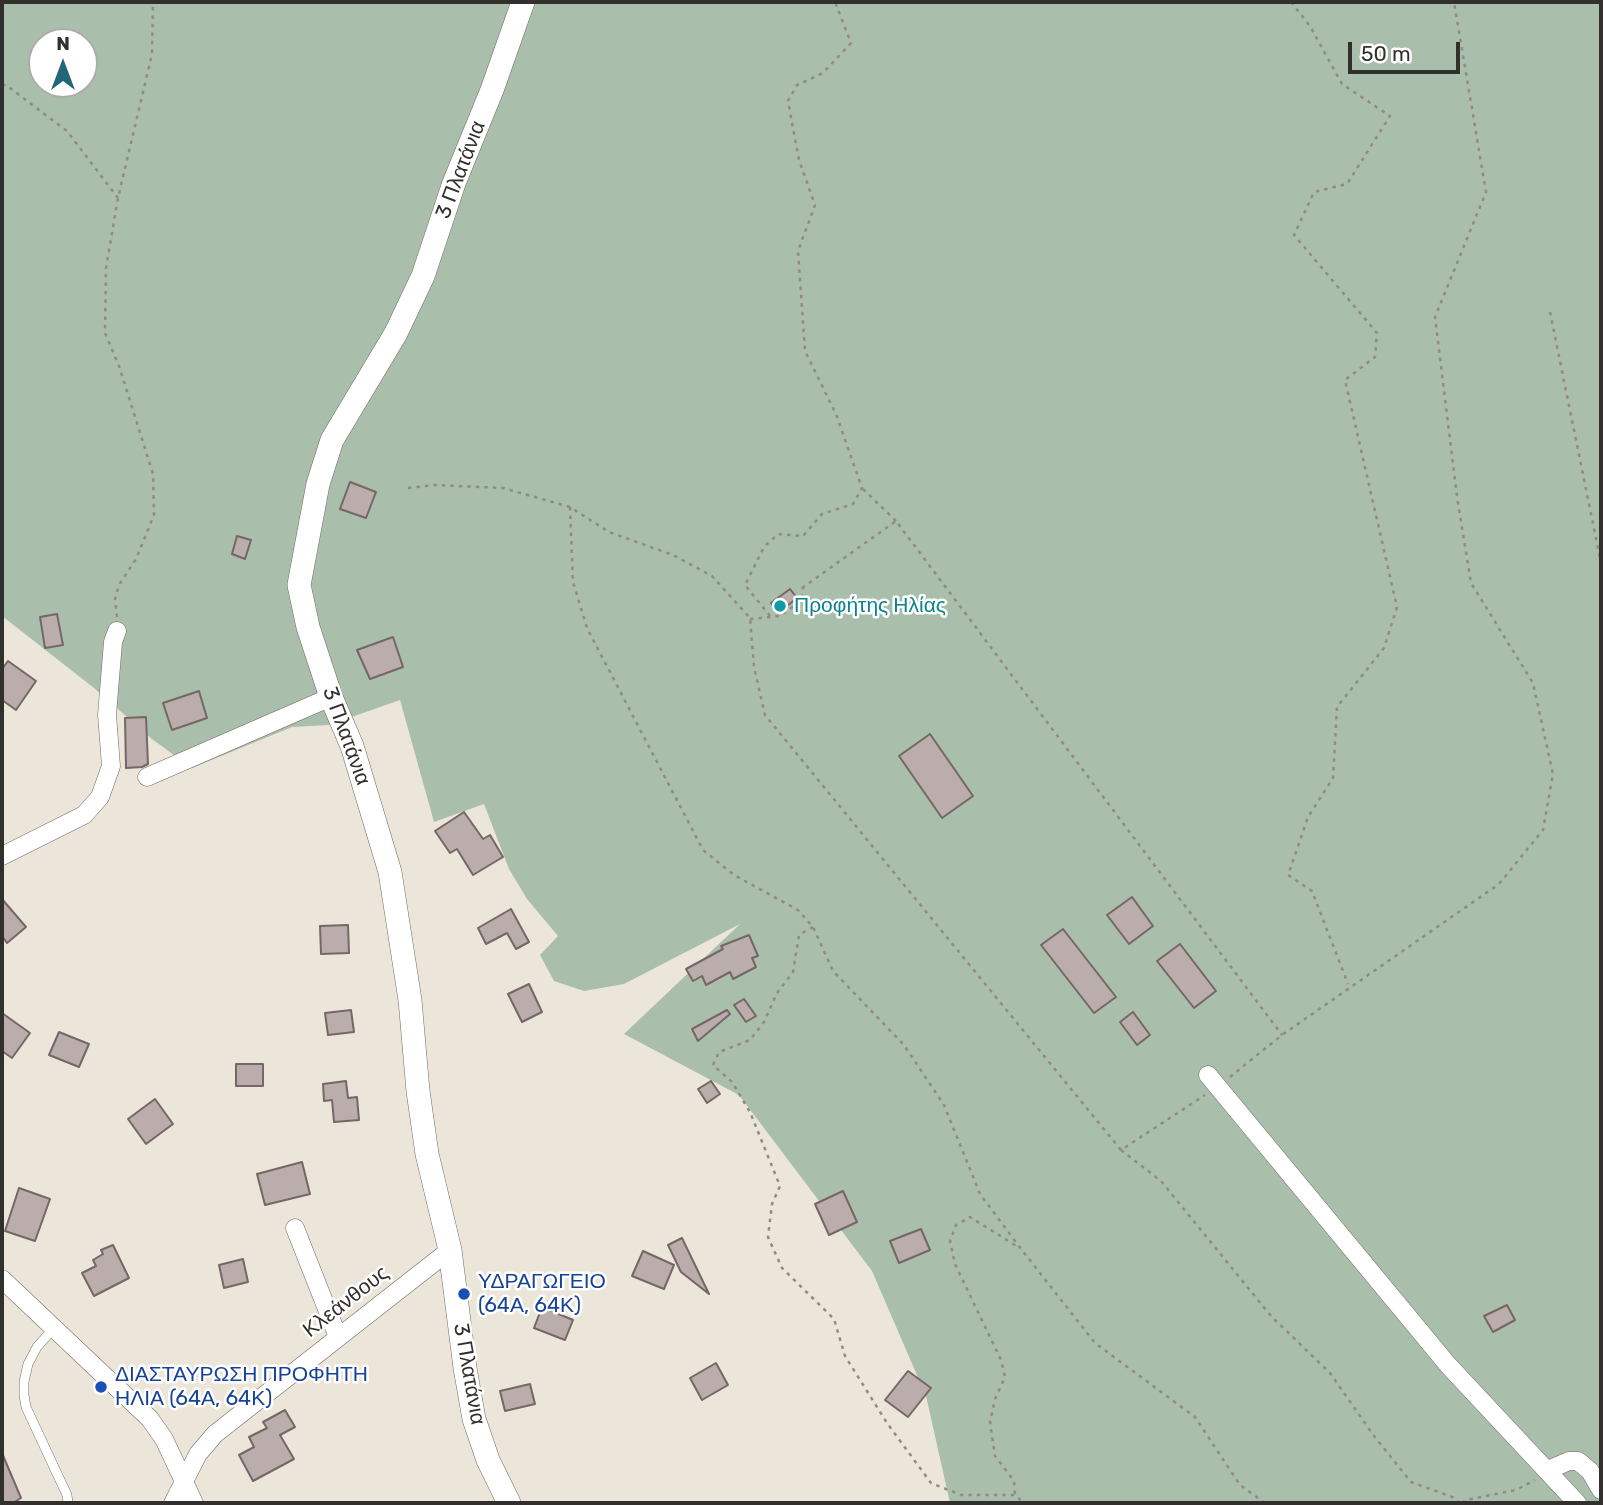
<!DOCTYPE html>
<meta charset="utf-8">
<style>
body{margin:0}
#map{position:relative;width:1603px;height:1505px;overflow:hidden;background:#ece6da;font-family:Rubik,sans-serif}
canvas{display:block}
.frame{position:absolute;inset:0;border:4px solid #32302c;pointer-events:none}
.north{position:absolute;left:28px;top:28px;width:70px;height:70px;box-sizing:border-box;background:#fff;border:2px solid #adacab;border-radius:50%;rotate:0deg;font-size:19px;font-weight:700;line-height:28px;text-align:center;color:#32302c}
.north::after{content:'';display:block;margin:auto;width:24px;height:32px;background:#236778;clip-path:polygon(50% 0,100% 100%,50% 72%,0 100%)}
.scale{position:absolute;left:1348px;top:42px;width:112px;height:32px;box-sizing:border-box;border:4px solid #32302c;border-top:0;padding-left:9px;font-size:21px;line-height:24px;white-space:nowrap;color:#32302c;-webkit-text-stroke:5px #fff;paint-order:stroke}
</style>
<div id="map">
<canvas width="1603" height="1505"></canvas>
<div class="frame"></div>
<div class="north">N</div>
<div class="scale">50 m</div>
</div>
<script>
const ctx = document.querySelector('canvas').getContext('2d');
ctx.lineJoin = 'round';
function fill(path, color) {
  ctx.fillStyle = color;
  ctx.fill(path, 'evenodd');
}
function toPath(rows) {
  const path = new Path2D();
  for (const r of rows) {
    path.moveTo(r[0], r[1]);
    for (let i = 2; i < r.length; i += 2) path.lineTo(r[i], r[i + 1]);
  }
  return path;
}
function trace(path, color, width, dash) {
  ctx.strokeStyle = color;
  ctx.lineWidth = width;
  ctx.lineCap = dash ? 'butt' : 'round';
  ctx.setLineDash(dash || []);
  ctx.stroke(path);
}
function label(font, color, halo, rows, align = 'center') {
  ctx.font = font + ' Rubik,sans-serif';
  ctx.lineWidth = 5;
  ctx.setLineDash([]);
  ctx.textBaseline = 'middle';
  ctx.strokeStyle = halo;
  ctx.fillStyle = color;
  for (const [text, x, y, turn = 0] of rows) {
    ctx.save();
    ctx.translate(x, y);
    ctx.rotate((+turn || 0) * Math.PI / 180);
    ctx.textAlign = isNaN(turn) ? turn : align;
    if (halo) ctx.strokeText(text, 0, 0);
    ctx.fillText(text, 0, 0);
    ctx.restore();
  }
}
const green = toPath([
 [2,2,1601,2,1601,1503,950,1503,926,1396,872,1271,739,1095,624,1034,740,924,624,984,584,991,554,981,540,955,558,936,527,899,509,869,484,804,434,822,400,700,329,725,292,727,192,768,152,739,94,688,2,616],
 [42,42,84,42,84,84,42,84]
]);
const building = toPath([
 [350,482,376,492,366,518,340,509,350,482],
 [237,536,251,540,245,559,232,554,237,536],
 [790,589,797,598,778,613,771,603,790,589],
 [57,614,63,645,45,648,40,617,57,614],
 [393,637,403,667,370,679,357,650,393,637],
 [8,661,36,681,16,710,2,700,2,669,8,661],
 [199,691,207,718,172,730,163,703,199,691],
 [146,717,148,764,142,767,126,768,125,718,146,717],
 [930,734,973,796,942,818,899,756,930,734],
 [464,812,483,839,490,835,503,857,473,875,457,849,450,853,435,831,464,812],
 [1132,897,1153,926,1129,944,1107,915,1132,897],
 [2,899,26,927,7,943,2,936,2,899],
 [511,909,529,942,516,949,507,933,486,944,478,928,511,909],
 [348,925,349,953,321,954,320,926,348,925],
 [1063,929,1116,997,1094,1013,1041,945,1063,929],
 [749,935,758,956,752,958,756,967,733,979,730,972,706,985,702,976,693,981,686,969,723,949,721,946,749,935],
 [1180,944,1216,991,1194,1008,1157,961,1180,944],
 [529,984,542,1012,522,1022,508,994,529,984],
 [744,999,756,1016,746,1022,734,1005,744,999],
 [351,1010,354,1032,328,1035,325,1013,351,1010],
 [727,1010,730,1014,698,1041,692,1029,727,1010],
 [1133,1012,1150,1035,1137,1045,1120,1022,1133,1012],
 [2,1013,30,1033,12,1058,2,1051,2,1013],
 [59,1032,89,1044,79,1067,49,1055,59,1032],
 [236,1064,263,1064,263,1086,236,1086,236,1064],
 [346,1081,348,1098,357,1097,359,1120,334,1122,332,1100,324,1101,323,1084,346,1081],
 [711,1081,720,1094,707,1103,698,1089,711,1081],
 [155,1099,173,1124,146,1144,128,1119,155,1099],
 [302,1162,310,1194,265,1205,257,1174,302,1162],
 [19,1188,50,1199,35,1241,5,1231,19,1188],
 [843,1191,857,1222,829,1235,815,1204,843,1191],
 [921,1229,930,1250,899,1263,890,1241,921,1229],
 [682,1238,709,1294,681,1272,668,1245,682,1238],
 [113,1245,129,1278,94,1296,82,1273,96,1266,93,1260,103,1254,101,1250,113,1245],
 [643,1251,674,1265,664,1289,632,1276,643,1251],
 [243,1259,248,1282,224,1288,219,1265,243,1259],
 [1507,1305,1515,1320,1493,1332,1484,1316,1507,1305],
 [542,1307,573,1320,565,1340,534,1328,542,1307],
 [716,1363,728,1385,702,1400,690,1378,716,1363],
 [908,1371,931,1388,908,1417,885,1400,908,1371],
 [530,1384,535,1404,505,1411,500,1391,530,1384],
 [285,1410,295,1427,280,1435,294,1459,253,1481,239,1455,254,1447,249,1437,267,1428,263,1422,285,1410],
 [2,1453,21,1498,13,1503,2,1503,2,1453]
]);
const path = toPath([
 [1291,2,1310,26,1342,84,1390,116,1347,184,1314,192,1294,235,1377,333,1375,357,1345,380,1397,607,1384,648,1337,707,1333,778,1308,817,1288,875,1312,891,1348,984],
 [2,85,6,85,67,131,118,198],
 [1550,312,1601,563],
 [408,488,435,485,503,488,570,507,609,532,673,555,712,576,750,618,754,667,765,715,1121,1150,1205,1095],
 [863,489,896,521],
 [570,507,573,582,587,628,703,850,734,875,798,910,813,927,833,971,904,1045,944,1105,980,1194,1021,1249,1095,1343,1195,1417,1240,1485,1265,1503],
 [802,588,896,521,1282,1035],
 [770,616,745,585,764,547,778,534,803,536,822,514,853,504,862,488,836,414,805,351,798,251,815,205,799,160,788,101,797,85,823,73,851,43,835,2],
 [117,617,115,599,119,585,136,559,154,515,153,474,119,366,105,333,106,268,118,198,152,54,153,2],
 [750,619,780,616,802,600,803,587],
 [813,927,799,935,793,972,777,993,764,1022,750,1040,719,1052,713,1065,732,1082,750,1112,780,1186,772,1204,768,1237,782,1268,834,1319,845,1356,887,1423,931,1483,961,1495,1015,1495,1024,1503],
 [1230,1077,1282,1035,1499,884,1543,830,1553,774,1533,683,1471,583,1457,497,1435,317,1486,192,1454,2],
 [1121,1150,1161,1181,1271,1316,1330,1373,1374,1436,1411,1482,1455,1498,1459,1503],
 [1015,1494,1014,1481,995,1456,990,1422,995,1399,1005,1377,1001,1360,955,1264,950,1241,956,1225,970,1217,1018,1247],
 [1462,1503,1466,1500,1516,1490,1535,1480]
]);
const service = toPath([
 [54,1328,37,1347,28,1364,24,1382,24,1395,26,1407,67,1495,68,1503]
]);
const minor = toPath([
 [147,777,331,697],
 [2,856,84,815,100,797,111,766,107,715,113,642,117,631],
 [1208,1075,1448,1365,1577,1503],
 [295,1228,338,1337],
 [2,1279,150,1419,164,1439,194,1503],
 [1548,1470,1569,1461,1578,1461,1590,1471,1601,1490],
 [173,1503,198,1454,215,1434,450,1250]
]);
const tertiary = toPath([
 [509,1503,488,1460,474,1419,465,1368,450,1250,427,1154,418,1091,410,1000,390,872,352,746,331,697,308,627,299,585,318,484,332,440,396,333,423,276,454,183,492,90,523,2]
]);
const markers = [
 [780,606,7,"#0f9aa8"],
 [464,1294,7,"#1a4fb4"],
 [101,1387,7,"#1a4fb4"]
];
const streetNames = [
 ["3 Πλατάνια",461,170,-69],
 ["3 Πλατάνια",346,736,70],
 ["Κλεάνθους",346,1302,-38],
 ["3 Πλατάνια",469,1374,80]
];
const cultureNames = [
 ["Προφήτης Ηλίας",794,606]
];
const transitNames = [
 ["ΥΔΡΑΓΩΓΕΙΟ",478,1282],
 ["(64Α, 64Κ)",478,1306],
 ["ΔΙΑΣΤΑΥΡΩΣΗ ΠΡΟΦΗΤΗ",115,1375],
 ["ΗΛΙΑ (64Α, 64Κ)",115,1399]
];
fill(green, '#aabeac');
fill(building, '#bbadab');
trace(building, '#746765', 2);
trace(service, '#6e695f', 10);
trace(minor, '#6e695f', 19);
trace(tertiary, '#6e695f', 24);
trace(path, '#908c84', 2.5, [3.5, 5]);
trace(service, '#fff', 9);
trace(minor, '#fff', 18);
trace(tertiary, '#fff', 23);
for (const [x, y, r, color] of markers) {
  const dot = new Path2D();
  dot.arc(x, y, r, 0, 2 * Math.PI);
  ctx.fillStyle = color;
  ctx.fill(dot);
  trace(dot, '#fff', 2.5);
}
label('21px', '#32302c', '#fff', streetNames);
label('21px', '#0d838f', '#fff', cultureNames, 'left');
label('21px', '#164399', '#fff', transitNames, 'left');
</script>
